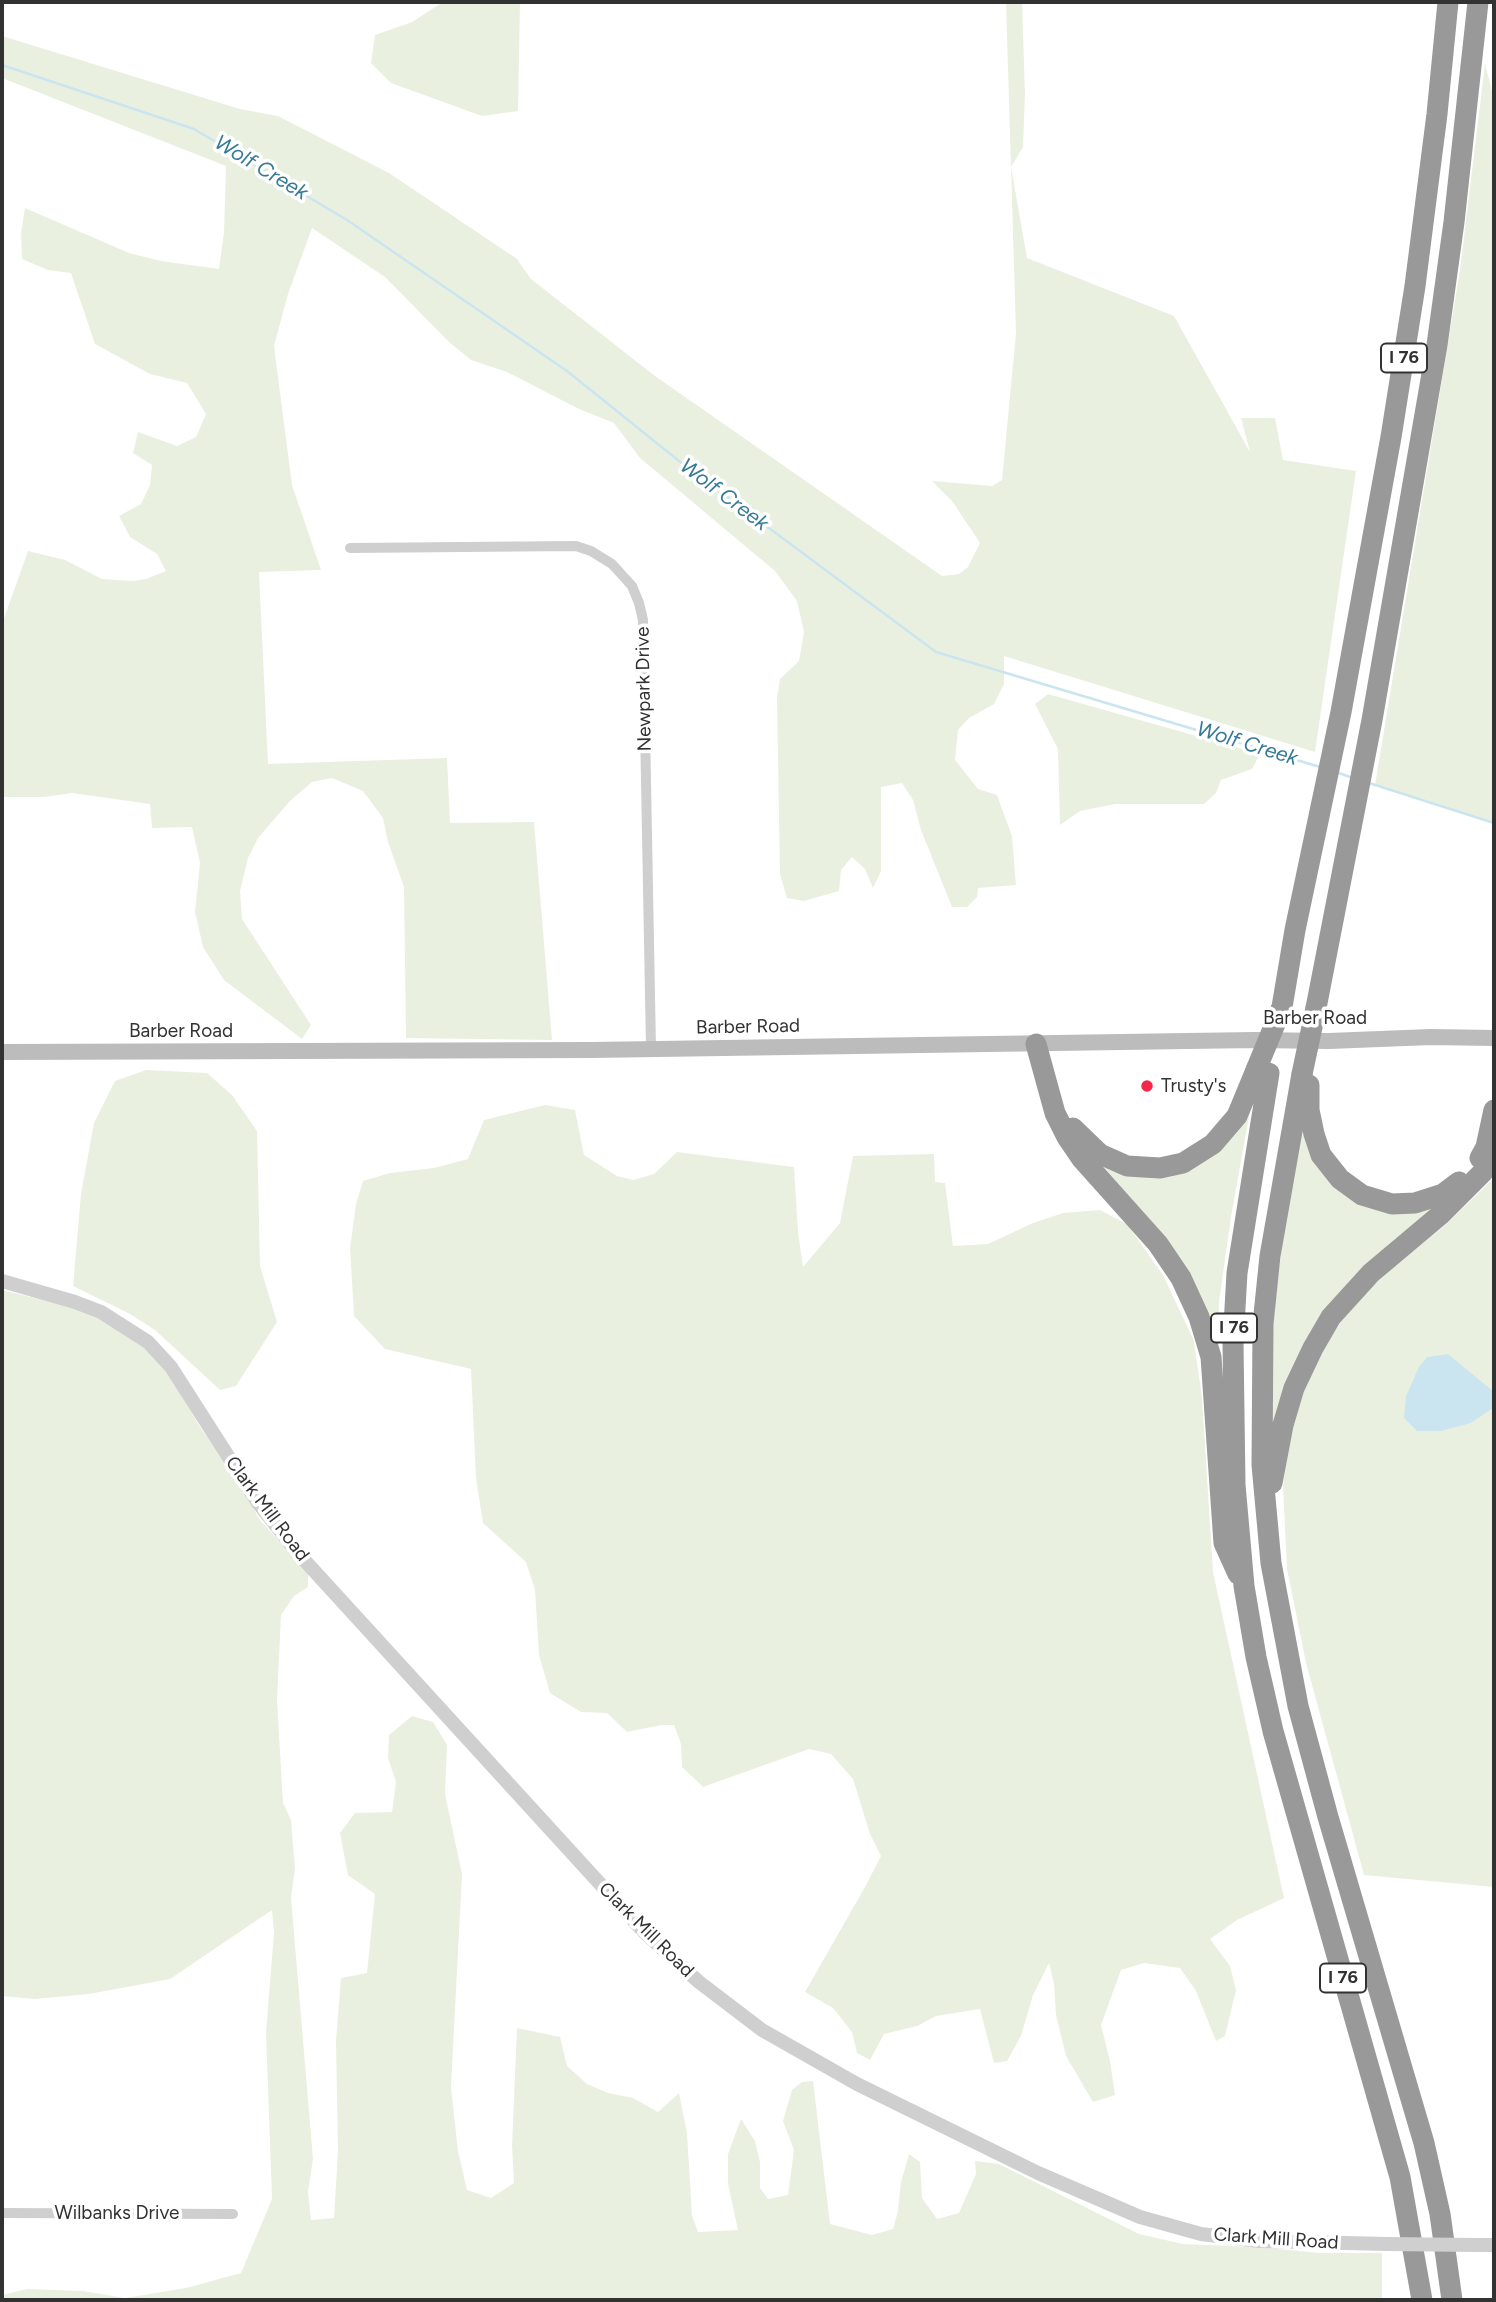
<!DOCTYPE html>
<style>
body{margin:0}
#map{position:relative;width:1496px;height:2302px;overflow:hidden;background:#fff;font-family:Figtree,sans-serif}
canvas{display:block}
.frame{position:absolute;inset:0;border:4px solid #323232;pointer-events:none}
</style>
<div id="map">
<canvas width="1496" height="2302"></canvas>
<div class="frame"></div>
</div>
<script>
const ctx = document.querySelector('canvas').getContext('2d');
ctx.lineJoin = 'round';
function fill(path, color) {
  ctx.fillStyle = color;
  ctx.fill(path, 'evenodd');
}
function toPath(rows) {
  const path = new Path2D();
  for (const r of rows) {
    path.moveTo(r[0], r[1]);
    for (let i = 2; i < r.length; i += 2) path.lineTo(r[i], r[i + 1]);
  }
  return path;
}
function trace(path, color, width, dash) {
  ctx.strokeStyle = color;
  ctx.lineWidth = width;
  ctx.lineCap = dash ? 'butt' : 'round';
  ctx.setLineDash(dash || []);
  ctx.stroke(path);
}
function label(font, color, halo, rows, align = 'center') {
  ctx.font = font + ' Figtree,sans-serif';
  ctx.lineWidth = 7;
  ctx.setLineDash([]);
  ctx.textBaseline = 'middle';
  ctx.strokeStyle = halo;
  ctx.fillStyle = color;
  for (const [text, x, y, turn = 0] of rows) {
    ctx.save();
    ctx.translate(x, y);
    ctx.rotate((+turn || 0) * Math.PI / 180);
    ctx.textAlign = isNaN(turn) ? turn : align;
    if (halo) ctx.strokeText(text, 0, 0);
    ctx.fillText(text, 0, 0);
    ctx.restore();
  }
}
const green = toPath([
 [443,2,520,2,518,111,482,116,391,83,371,63,375,35,412,22],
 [1006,2,1022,2,1025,94,1023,147,1011,167,1027,258,1174,316,1250,452,1241,418,1275,418,1283,460,1356,471,1315,752,1004,656,1004,684,994,704,969,718,958,730,955,760,978,789,997,795,1012,836,1016,885,978,888,977,897,967,907,952,907,921,830,913,800,902,783,881,787,881,871,873,888,865,869,852,857,841,870,839,891,804,901,787,898,780,874,777,698,780,679,799,661,804,632,797,601,775,571,640,458,614,423,579,409,507,372,471,360,449,342,385,277,312,228,288,294,274,346,292,485,321,570,259,572,268,764,447,758,450,823,534,822,552,1040,406,1038,404,887,388,842,383,818,363,791,332,778,312,782,290,801,258,838,248,858,240,891,242,919,311,1025,302,1039,224,980,203,947,195,912,200,863,192,827,152,828,150,804,72,793,44,797,2,797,2,624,28,551,65,560,102,579,132,581,146,579,166,571,157,554,130,537,119,516,141,504,150,485,152,465,133,453,138,432,177,446,196,437,206,414,187,383,150,374,95,344,71,273,48,270,22,259,21,233,25,208,129,253,161,261,219,269,224,232,226,166,2,78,2,36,240,109,278,116,389,173,517,259,531,279,655,376,942,576,959,574,968,567,980,543,952,501,932,481,992,486,1002,480,1016,333],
 [1485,64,1494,99,1494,823,1375,785,1460,270],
 [1048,694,1260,754,1252,769,1221,780,1216,793,1204,804,1115,804,1080,811,1060,825,1058,749,1035,704],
 [146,1070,207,1073,232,1095,257,1131,260,1266,277,1322,236,1386,220,1390,155,1330,130,1314,73,1286,81,1194,94,1123,115,1081],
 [1253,1094,1231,1217,1219,1302,1217,1363,1201,1313,1083,1142,1170,1171],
 [545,1105,575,1110,584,1155,617,1176,633,1180,654,1174,677,1152,794,1167,798,1232,803,1267,840,1223,853,1156,934,1154,935,1182,945,1183,953,1246,988,1244,1033,1223,1063,1213,1100,1210,1127,1224,1163,1275,1194,1341,1202,1398,1213,1572,1284,1898,1237,1920,1210,1939,1230,1966,1236,1990,1225,2036,1216,2041,1196,1991,1180,1968,1144,1963,1121,1970,1101,2025,1110,2061,1115,2095,1093,2102,1066,2056,1056,2015,1054,1984,1049,1963,1033,1995,1021,2036,1007,2061,994,2063,980,2009,936,2016,917,2026,884,2034,870,2060,857,2053,852,2032,833,2008,805,1992,865,1887,881,1856,870,1834,853,1779,831,1754,809,1749,703,1787,682,1767,681,1744,674,1725,661,1725,627,1732,607,1713,581,1712,550,1693,539,1655,535,1590,526,1562,483,1523,476,1478,471,1369,385,1349,354,1316,350,1248,356,1204,363,1181,390,1173,434,1168,468,1159,484,1120],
 [1304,1130,1328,1180,1436,1207,1396,1238,1348,1283,1273,1448,1271,1336,1283,1239,1300,1131],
 [1494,1178,1494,1887,1364,1875,1306,1663,1287,1569,1283,1486,1289,1439,1300,1398,1317,1361,1340,1323,1364,1294,1397,1264,1443,1227],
 [2,1290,88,1311,122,1328,163,1363,200,1427,240,1482,259,1519,308,1573,308,1587,294,1596,281,1615,277,1700,283,1803,291,1820,295,1869,291,1897,313,2159,308,2192,311,2220,334,2218,338,2150,336,2041,341,1978,367,1973,375,1894,348,1875,340,1833,355,1813,392,1812,396,1782,388,1758,389,1735,412,1716,433,1722,447,1745,445,1794,462,1874,451,2087,458,2151,467,2190,491,2198,514,2183,512,2146,517,2028,560,2037,567,2066,587,2084,608,2093,633,2098,658,2112,679,2093,687,2133,692,2216,698,2232,738,2230,728,2184,728,2154,741,2119,755,2141,760,2162,760,2188,768,2199,788,2195,794,2150,783,2121,792,2090,802,2082,813,2081,830,2224,872,2235,893,2229,898,2211,901,2182,909,2154,920,2162,922,2198,937,2219,959,2213,976,2174,975,2161,999,2164,1139,2234,1183,2244,1258,2247,1320,2253,1382,2253,1382,2300,2,2300,2,2295,27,2289,83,2291,125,2298,186,2288,241,2273,272,2199,266,2032,274,1933,272,1910,170,1979,89,1994,35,1999,2,1996]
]);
const water = toPath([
 [1448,1354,1494,1392,1493,1408,1471,1423,1441,1431,1417,1431,1404,1418,1406,1396,1419,1367,1427,1357]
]);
const stream = toPath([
 [2,65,194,129,347,220,567,371,684,465,936,652,1320,767],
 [1336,772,1353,778],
 [1369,783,1494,823]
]);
const minor = toPath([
 [350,548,576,546,591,551,612,564,632,586,639,603,643,620,651,1049],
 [2,2213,233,2214]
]);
const tertiary = toPath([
 [2,1281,75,1302,101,1312,148,1342,171,1367,258,1503,296,1551,645,1933,699,1982,762,2030,857,2084,1038,2173,1140,2217,1201,2234,1259,2241,1388,2244],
 [1476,2245,1494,2245]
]);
const secondary = toPath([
 [2,1052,591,1050,1254,1040,1329,1041,1431,1037,1494,1038]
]);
const motorway = toPath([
 [1282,1007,1295,930,1341,712,1391,437,1415,286,1437,114,1448,2],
 [1316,1008,1372,720,1437,345,1454,222,1478,2],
 [1036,1044,1055,1113,1067,1137,1082,1159,1158,1244,1181,1278,1199,1317,1211,1357,1224,1543,1238,1574],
 [1269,1073,1237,1273,1233,1343,1235,1485,1244,1586,1256,1657,1273,1731,1400,2177,1422,2300],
 [1302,1074,1270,1256,1263,1324,1262,1465,1271,1563,1298,1706,1328,1817,1424,2143,1440,2214,1452,2300],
 [1309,1085,1309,1110,1314,1134,1321,1155,1340,1179,1362,1195,1392,1204,1415,1203,1443,1194,1459,1182],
 [1073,1128,1100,1154,1127,1166,1160,1168,1183,1163,1213,1144,1237,1116,1256,1070],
 [1480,1158,1486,1147,1494,1110],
 [1272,1483,1283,1425,1294,1388,1313,1348,1331,1317,1371,1273,1440,1215,1483,1172,1494,1145]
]);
const tertiaryBridge = toPath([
 [1388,2244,1476,2245]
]);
const motorwayBridge = toPath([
 [1256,1070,1282,1007],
 [1302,1074,1316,1008]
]);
const markers = [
 [1147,1086,7,"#f6284a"]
];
const shields = [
 [1404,358,46],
 [1234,1328,46],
 [1343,1978,46]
];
const shieldNames = [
 ["I 76",1404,358],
 ["I 76",1234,1328],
 ["I 76",1343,1978]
];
const streetNames = [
 ["Newpark Drive",644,689,-91],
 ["Barber Road",1315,1018],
 ["Barber Road",748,1027,-1],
 ["Barber Road",181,1031],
 ["Clark Mill Road",267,1509,53],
 ["Clark Mill Road",646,1930,45],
 ["Wilbanks Drive",117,2213],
 ["Clark Mill Road",1276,2239,4]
];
const poiNames = [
 ["Trusty's",1161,1086]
];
const waterNames = [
 ["Wolf Creek",261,168,31],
 ["Wolf Creek",724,495,37],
 ["Wolf Creek",1247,744,17]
];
fill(green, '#eaf0e0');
fill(water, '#cbe5f0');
trace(stream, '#cbe5f0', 2.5);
trace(minor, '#cfcfcf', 10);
trace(tertiary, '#cfcfcf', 14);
trace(secondary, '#bcbcbc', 16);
trace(motorway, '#999', 21);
trace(tertiaryBridge, '#cfcfcf', 14);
trace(motorwayBridge, '#999', 21);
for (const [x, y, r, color] of markers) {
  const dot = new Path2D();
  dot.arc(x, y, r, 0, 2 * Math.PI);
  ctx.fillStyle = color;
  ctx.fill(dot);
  trace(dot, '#fff', 2.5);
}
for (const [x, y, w] of shields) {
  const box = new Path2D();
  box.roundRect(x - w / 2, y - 14.5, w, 29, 5);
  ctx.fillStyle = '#fff';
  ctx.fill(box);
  trace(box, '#323232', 2);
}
label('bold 18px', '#323232', null, shieldNames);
label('19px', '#323232', '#fff', streetNames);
label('19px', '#323232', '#fff', poiNames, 'left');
label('italic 21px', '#357a97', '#fff', waterNames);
</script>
